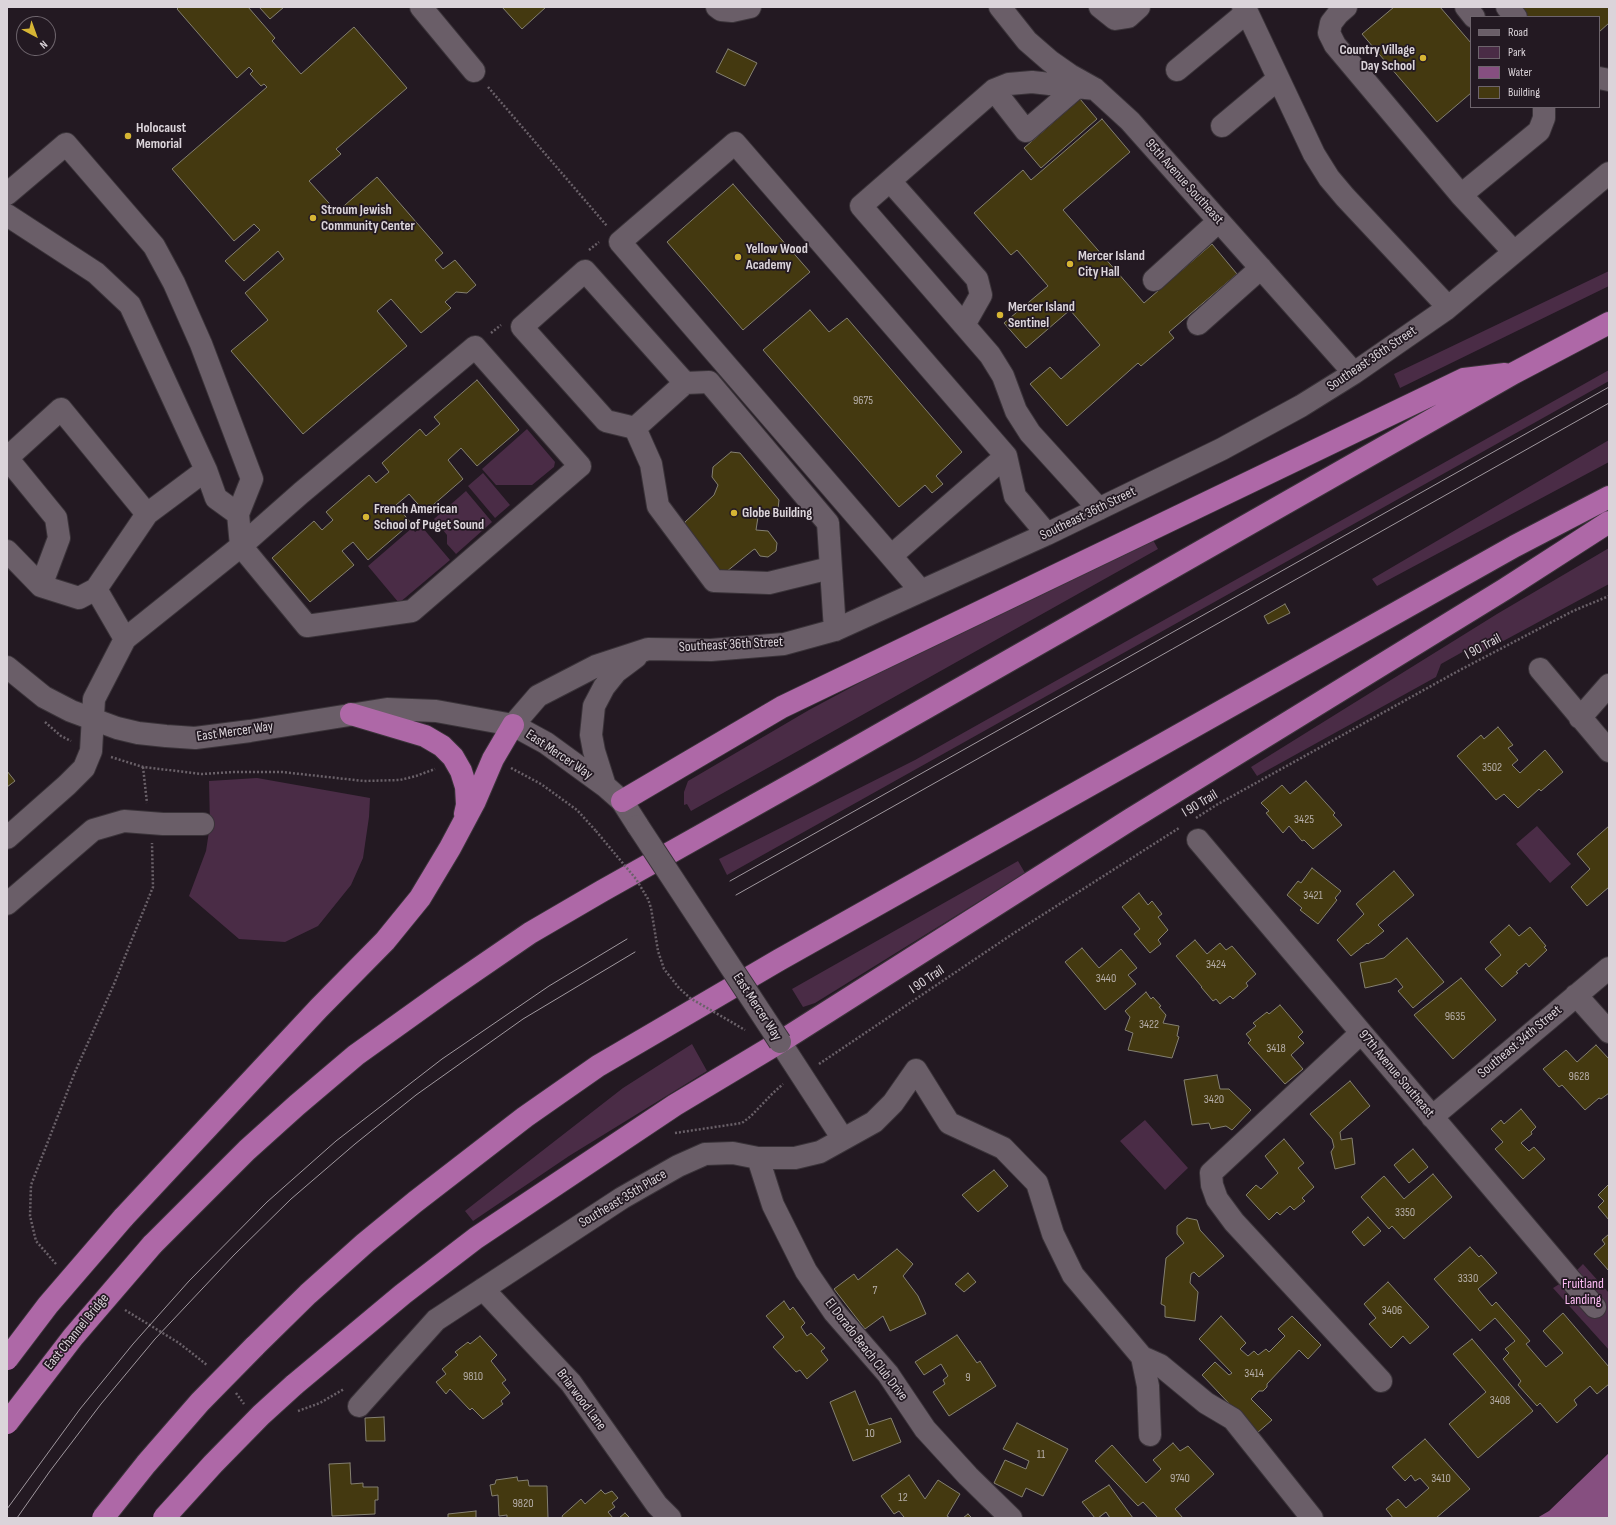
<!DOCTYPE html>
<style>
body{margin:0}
#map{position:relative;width:1616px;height:1525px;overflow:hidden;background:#231922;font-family:"Sofia Sans Condensed",sans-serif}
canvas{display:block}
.frame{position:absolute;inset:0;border:8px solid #dbd4da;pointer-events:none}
.legend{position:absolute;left:1470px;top:16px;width:130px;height:92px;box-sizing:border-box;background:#231922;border:1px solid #6d646c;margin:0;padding:5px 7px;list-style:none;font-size:12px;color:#dbd4da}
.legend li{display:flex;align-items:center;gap:8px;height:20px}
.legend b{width:20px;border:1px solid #6d646c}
.north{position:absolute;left:16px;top:16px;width:40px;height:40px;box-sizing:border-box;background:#231922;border:1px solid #6d646c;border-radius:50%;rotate:139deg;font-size:11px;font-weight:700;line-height:16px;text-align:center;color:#dbd4da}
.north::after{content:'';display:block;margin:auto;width:14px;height:18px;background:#d6b534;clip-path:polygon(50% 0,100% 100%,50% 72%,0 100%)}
</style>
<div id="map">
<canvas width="1616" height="1525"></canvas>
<div class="frame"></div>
<ul class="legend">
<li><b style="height:5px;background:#6a5e68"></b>Road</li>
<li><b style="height:11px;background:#4a2c46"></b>Park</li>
<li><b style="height:11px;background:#864f80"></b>Water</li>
<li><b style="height:11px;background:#443910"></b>Building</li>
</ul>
<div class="north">N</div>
</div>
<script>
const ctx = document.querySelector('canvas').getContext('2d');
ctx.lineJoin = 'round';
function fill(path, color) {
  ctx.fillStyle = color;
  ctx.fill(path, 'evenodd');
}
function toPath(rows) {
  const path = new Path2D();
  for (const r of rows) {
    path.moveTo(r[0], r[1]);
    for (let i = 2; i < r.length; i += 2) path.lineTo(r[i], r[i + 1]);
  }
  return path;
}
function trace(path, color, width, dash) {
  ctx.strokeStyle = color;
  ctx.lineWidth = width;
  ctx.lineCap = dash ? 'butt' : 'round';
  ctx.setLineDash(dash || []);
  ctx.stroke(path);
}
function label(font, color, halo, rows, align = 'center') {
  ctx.font = font + ' "Sofia Sans Condensed",sans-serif';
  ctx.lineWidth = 3.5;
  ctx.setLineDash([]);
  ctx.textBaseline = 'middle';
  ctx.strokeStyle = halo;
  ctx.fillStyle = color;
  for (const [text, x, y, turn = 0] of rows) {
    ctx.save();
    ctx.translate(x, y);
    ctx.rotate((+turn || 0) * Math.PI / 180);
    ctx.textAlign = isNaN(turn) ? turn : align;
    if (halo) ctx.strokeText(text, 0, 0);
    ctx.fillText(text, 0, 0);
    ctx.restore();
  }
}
const green = toPath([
 [1609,271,1609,286,1400,388,1394,374],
 [1609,370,1609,381,727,875,719,859,915,760],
 [527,429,555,462,554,467,532,485,496,485,482,469],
 [1609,440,1609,462,1377,586,1372,579],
 [483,473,510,505,495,518,468,486],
 [466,491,492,522,456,554,447,544,447,535,434,519],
 [422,527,450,560,399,603,368,566,412,528,415,532],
 [1153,540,1158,549,691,811,687,804,684,805,684,792,688,781,809,710,902,660],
 [1609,548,1609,584,1481,653,1466,650,1441,664,1436,677,1257,776,1251,767,1497,614],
 [257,778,370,798,369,817,363,858,351,885,318,926,285,942,239,939,189,896,206,851,210,825,209,781],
 [1537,826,1571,864,1550,883,1516,844],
 [1018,861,1025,873,815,1003,803,1007,792,989],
 [692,1044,707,1071,569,1156,473,1221,465,1211,479,1200,623,1088],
 [1145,1120,1188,1168,1165,1190,1120,1141],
 [1583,1264,1609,1293,1609,1350,1553,1288,1569,1278]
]);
const water = toPath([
 [1609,1453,1609,1518,1537,1518,1549,1511]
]);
const building = toPath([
 [179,7,248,7,275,38,272,41,301,74,354,27,407,88,336,149,341,154,309,181,337,212,377,177,443,253,435,260,443,269,455,260,476,285,467,293,456,292,445,302,451,308,421,333,391,299,377,311,407,346,303,434,231,351,268,320,245,293,284,259,278,251,244,281,225,261,260,230,254,224,234,241,172,169,267,87,264,84,261,86,250,74,253,71,249,67,237,78,177,9,179,7],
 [259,7,284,7,270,19,259,7],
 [502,7,546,7,522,29,502,7],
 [1394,7,1440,7,1471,43,1471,93,1437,122,1362,34,1394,7],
 [1515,7,1609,7,1609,23,1599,32,1599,17,1523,17,1515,7],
 [728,49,757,63,745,86,716,72,728,49],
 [1080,99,1097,119,1041,168,1024,148,1080,99],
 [1102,119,1130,152,1063,210,1144,303,1212,244,1237,274,1169,332,1174,338,1141,366,1138,363,1067,426,1030,384,1050,367,1061,379,1100,345,1070,310,1026,348,1004,323,1048,286,1017,250,1011,255,974,213,1023,170,1031,180,1102,119],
 [733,184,810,272,743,330,667,242,733,184],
 [810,310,829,332,847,318,962,452,936,476,943,484,932,493,925,485,899,507,763,350,810,310],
 [477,380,519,430,477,466,461,448,448,460,463,479,425,512,409,494,396,505,411,523,368,560,353,542,342,551,354,565,310,602,272,558,314,521,322,530,333,520,326,512,369,475,376,483,389,472,382,463,420,429,426,436,440,424,434,417,477,380],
 [731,452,740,453,779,500,778,509,767,517,758,517,756,530,768,531,777,543,776,551,768,557,760,556,755,549,753,550,726,572,717,572,683,535,685,522,714,495,718,485,712,477,713,467,731,452],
 [1285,604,1290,613,1268,624,1264,616,1285,604],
 [1498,727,1513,745,1508,748,1518,760,1512,765,1520,773,1545,750,1563,772,1541,791,1539,789,1518,808,1504,794,1496,800,1457,756,1481,735,1484,739,1498,727],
 [7,771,15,781,7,787,7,771],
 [1306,781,1335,813,1333,815,1342,825,1313,849,1304,840,1302,841,1289,826,1283,833,1266,813,1269,811,1261,803,1282,785,1290,794,1306,781],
 [1609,826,1609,887,1587,906,1571,887,1590,869,1577,854,1609,826],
 [1312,868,1341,891,1335,898,1337,900,1318,924,1300,910,1302,908,1287,895,1298,881,1301,883,1312,868],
 [1394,871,1414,895,1378,925,1384,931,1368,944,1367,943,1351,956,1337,940,1364,914,1356,904,1394,871],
 [1139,893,1148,905,1152,901,1162,914,1158,917,1168,930,1158,940,1161,944,1150,953,1134,934,1140,929,1122,907,1139,893],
 [1509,925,1519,936,1530,927,1546,946,1544,947,1547,950,1529,967,1526,963,1516,972,1518,973,1502,987,1485,969,1501,955,1490,942,1509,925],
 [1407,938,1444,982,1413,1008,1398,991,1403,987,1396,978,1391,982,1365,988,1360,963,1384,958,1407,938],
 [1195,940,1207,954,1220,943,1226,950,1232,946,1256,974,1246,983,1248,986,1233,999,1230,996,1220,1004,1216,999,1213,1001,1201,987,1202,987,1176,956,1195,940],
 [1082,948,1099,968,1121,949,1137,968,1128,975,1136,984,1105,1010,1065,962,1082,948],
 [1461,978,1496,1020,1453,1059,1414,1015,1461,978],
 [1146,992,1151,999,1153,997,1161,1006,1159,1007,1166,1015,1163,1023,1179,1026,1177,1036,1179,1037,1172,1058,1128,1050,1133,1033,1125,1030,1130,1017,1125,1011,1146,992],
 [1280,1005,1303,1032,1298,1037,1304,1043,1291,1055,1303,1069,1285,1084,1248,1043,1251,1040,1246,1034,1256,1026,1253,1023,1267,1012,1269,1014,1280,1005],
 [1596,1045,1609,1059,1609,1093,1601,1099,1599,1098,1585,1110,1562,1085,1559,1087,1543,1069,1566,1050,1577,1062,1596,1045],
 [1217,1075,1220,1089,1229,1089,1251,1110,1232,1130,1226,1126,1211,1129,1209,1123,1192,1125,1184,1080,1217,1075],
 [1350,1081,1370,1106,1340,1132,1341,1140,1352,1138,1355,1164,1335,1169,1331,1152,1334,1147,1332,1139,1310,1114,1350,1081],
 [1521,1109,1536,1127,1531,1132,1532,1134,1521,1143,1529,1151,1534,1147,1545,1159,1523,1179,1495,1149,1503,1142,1491,1129,1501,1120,1504,1124,1521,1109],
 [1284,1139,1304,1163,1298,1168,1314,1187,1302,1198,1305,1201,1294,1210,1290,1206,1280,1215,1277,1212,1269,1220,1246,1195,1256,1185,1261,1189,1278,1173,1265,1156,1284,1139],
 [1413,1149,1428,1167,1409,1183,1394,1165,1413,1149],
 [994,1170,1008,1186,978,1212,962,1195,994,1170],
 [1433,1174,1452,1197,1404,1239,1392,1226,1389,1229,1361,1197,1384,1176,1404,1199,1433,1174],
 [1609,1184,1609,1220,1598,1207,1604,1201,1598,1195,1609,1184],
 [1368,1217,1381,1231,1364,1246,1352,1232,1368,1217],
 [1187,1218,1197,1220,1200,1230,1224,1256,1199,1277,1194,1272,1191,1274,1190,1283,1198,1292,1195,1321,1165,1317,1165,1306,1161,1304,1166,1258,1184,1243,1177,1234,1177,1226,1187,1218],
 [1609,1234,1609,1271,1594,1254,1605,1244,1602,1240,1609,1234],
 [1470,1247,1479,1257,1481,1255,1497,1273,1478,1289,1492,1306,1496,1302,1530,1341,1526,1344,1546,1367,1563,1353,1543,1331,1563,1313,1609,1367,1609,1384,1597,1394,1590,1386,1574,1400,1577,1405,1557,1423,1540,1403,1537,1406,1518,1385,1521,1381,1503,1359,1509,1353,1505,1349,1515,1341,1495,1318,1480,1331,1434,1279,1470,1247],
 [897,1249,913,1264,903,1276,918,1296,926,1314,890,1331,883,1316,865,1329,834,1289,854,1274,858,1280,897,1249],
 [968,1273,976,1282,964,1292,955,1284,968,1273],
 [1388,1282,1429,1327,1410,1344,1403,1336,1391,1348,1369,1324,1376,1318,1364,1304,1388,1282],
 [784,1301,790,1310,793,1307,805,1323,801,1327,807,1336,811,1333,825,1348,821,1351,828,1360,807,1379,800,1370,796,1372,773,1347,784,1337,766,1316,784,1301],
 [1221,1316,1246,1343,1240,1349,1248,1356,1254,1351,1258,1355,1266,1349,1269,1352,1285,1336,1278,1329,1292,1316,1321,1345,1308,1359,1299,1350,1267,1384,1267,1387,1263,1391,1259,1391,1251,1399,1272,1420,1257,1433,1202,1375,1215,1362,1229,1375,1232,1373,1199,1339,1221,1316],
 [957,1335,977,1363,980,1361,996,1386,949,1416,933,1392,945,1384,943,1380,948,1376,941,1364,924,1375,915,1362,957,1335],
 [480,1336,497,1355,491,1361,506,1380,502,1383,510,1393,501,1401,503,1404,483,1419,472,1408,470,1410,450,1389,446,1394,436,1382,446,1374,442,1369,458,1355,455,1352,468,1342,470,1344,480,1336],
 [1472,1339,1533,1411,1478,1458,1449,1424,1486,1392,1453,1354,1472,1339],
 [855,1391,869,1425,891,1418,901,1442,853,1461,830,1402,855,1391],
 [384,1417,385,1441,366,1441,365,1418,384,1417],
 [1017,1423,1068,1449,1043,1496,1026,1488,1022,1497,994,1483,1005,1460,1026,1469,1029,1461,1003,1449,1017,1423],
 [1425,1439,1470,1489,1436,1518,1393,1518,1386,1509,1398,1499,1406,1508,1429,1488,1420,1478,1415,1481,1411,1475,1405,1481,1392,1467,1425,1439],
 [1173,1443,1180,1451,1188,1446,1214,1474,1175,1509,1183,1518,1158,1518,1143,1502,1138,1506,1095,1461,1112,1445,1146,1483,1161,1469,1153,1460,1173,1443],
 [350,1463,351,1484,363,1483,363,1487,378,1487,378,1500,375,1500,375,1514,332,1516,329,1464,350,1463],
 [909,1475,925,1499,938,1480,960,1494,947,1516,950,1518,902,1518,904,1517,899,1511,894,1514,881,1496,909,1475],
 [517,1477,518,1481,528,1480,529,1486,547,1486,548,1518,507,1518,507,1515,499,1516,498,1495,492,1496,490,1485,495,1484,496,1480,517,1477],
 [1109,1485,1133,1518,1110,1518,1106,1512,1098,1518,1095,1518,1082,1502,1109,1485],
 [601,1490,605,1494,612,1491,618,1498,612,1503,615,1507,608,1512,613,1518,563,1518,562,1516,581,1499,585,1504,601,1490],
 [476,1511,476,1518,448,1518,448,1514,476,1511],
 [625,1513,630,1518,619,1518,625,1513],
 [968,1514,972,1518,963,1518,968,1514]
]);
const path = toPath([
 [488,87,607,226],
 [589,250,599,242],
 [491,333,501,325],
 [45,722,61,736,71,741],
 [111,757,143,767,202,774,233,772,282,772,364,781,400,780,416,776,435,769],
 [143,767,147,803],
 [511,768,541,784,577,810,596,831],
 [1196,818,1218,804,1460,670,1573,611,1609,596],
 [819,1064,1014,933,1179,828],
 [675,1133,742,1123,751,1116,773,1093,783,1084],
 [56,1264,36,1241,30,1216,31,1185,75,1072,114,984,153,887,152,843],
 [125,1310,179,1343,207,1365],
 [236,1393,244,1404],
 [298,1411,320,1403,344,1389]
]);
const minor = toPath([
 [421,7,474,71],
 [717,7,721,10,732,11,750,7],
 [1000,7,1027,41,1050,61,1070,75,1095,89,1130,121,1354,373],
 [1100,7,1115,19,1128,17,1139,7],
 [1243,7,1247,12,1314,154,1329,178,1345,197,1448,307],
 [1346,7,1338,14,1331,23,1329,33,1335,45,1461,195,1514,252],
 [1466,7,1474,17],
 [1507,7,1516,17],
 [1177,70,1247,12],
 [1599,78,1609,80],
 [1095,89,1032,82,1009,84,994,90,861,206,990,355,1003,376,1016,411,1030,433,1099,509],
 [994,90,1026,131,1077,87],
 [1222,126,1278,79],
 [890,181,977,279,981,295,964,325],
 [7,194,66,144,154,246,174,283,201,344,252,479,238,514,241,546,125,639,94,699,91,751,84,768,67,785,7,838],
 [1461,195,1539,131,1544,118,1544,107],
 [7,215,96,273,130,305,206,470,216,498,238,514],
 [1154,280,1219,221],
 [1198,324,1261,268],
 [475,347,580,466,412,611,307,626,241,546,301,493,475,347],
 [635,428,606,421,522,327,585,271,685,383],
 [1006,456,1015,496,1047,534],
 [7,458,61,409,147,514],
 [7,458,56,518,59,538,41,586],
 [7,551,41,586,79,598,96,589],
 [891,556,1006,456,735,143,620,242,891,556,921,591],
 [830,568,769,583,714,581,658,506,651,464,635,428,685,383,709,382,828,523,835,630],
 [125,639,96,589,147,514,206,470],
 [7,667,44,697,71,711,117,728,138,733,166,736,195,738,250,731,387,709,436,711,513,725,546,743,605,786,622,801,638,826],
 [1540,669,1609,751],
 [1580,718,1609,685],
 [513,725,538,696,596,666,648,649,711,650,784,644,835,630,1047,534,1222,449,1301,406,1354,373,1445,310,1609,173],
 [605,786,594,751,591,735,594,706,604,687,616,672,636,657],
 [1198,840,1569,1278,1595,1307],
 [7,904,93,830,124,821,163,824,203,824],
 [1576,995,1609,1032],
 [1361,1033,1211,1173,1212,1185,1217,1199,1234,1222,1381,1381],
 [780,1042,843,1139],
 [1432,1117,1609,968],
 [758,1158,773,1205,806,1271,834,1312,888,1374,925,1429,968,1476,1011,1518],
 [483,1289,571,1383,657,1505,670,1518],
 [1142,1357,1160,1365,1206,1403,1233,1419,1312,1518],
 [359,1406,436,1320,622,1198,678,1166,705,1154,733,1153,758,1158,795,1158,820,1152,874,1122,893,1103,916,1070,949,1123,1003,1148,1037,1183,1053,1234,1073,1275,1142,1357,1148,1386,1150,1435]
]);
const highway = toPath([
 [351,714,425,736,442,746,453,757,461,771,466,787,467,805,465,814],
 [622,801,782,707,1464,379,1505,374],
 [123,1218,319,1008,385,941,420,898,450,848,475,801,493,759,513,725],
 [152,1245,247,1150,297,1105,356,1055,444,992,530,933,602,891,810,774,1514,373,1609,323],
 [254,1347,308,1294,365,1243,415,1202,525,1117,598,1066,779,960,1515,546,1609,497],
 [294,1385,403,1294,476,1238,675,1105,780,1042,1131,819,1505,589,1609,522]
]);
const tram = toPath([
 [730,881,1609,387],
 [736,895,1609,403],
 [7,1509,80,1409,133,1344,189,1281,267,1202,336,1141,442,1059,549,986,627,939],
 [17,1518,50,1471,101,1404,155,1339,234,1255,291,1199,355,1144,416,1095,523,1019,635,952]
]);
const pathBridge = toPath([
 [596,831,636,879,648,899,651,908,658,951,664,969,679,988,690,998,745,1030]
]);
const minorBridge = toPath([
 [638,826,780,1042]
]);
const highwayBridge = toPath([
 [7,1359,48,1305,123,1218],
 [7,1423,73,1337,152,1245],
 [103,1518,146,1464,200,1402,254,1347],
 [164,1518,213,1464,261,1415,294,1385]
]);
const markers = [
 [1423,58,4,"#d6b534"],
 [128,136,4,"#d6b534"],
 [313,218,4,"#d6b534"],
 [738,257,4,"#d6b534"],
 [1070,264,4,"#d6b534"],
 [1000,315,4,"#d6b534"],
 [734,513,4,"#d6b534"],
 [366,517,4,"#d6b534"]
];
const numberNames = [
 ["9675",863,401],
 ["3502",1492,768],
 ["3425",1304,820],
 ["3421",1313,896],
 ["3424",1216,965],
 ["3440",1106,979],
 ["9635",1455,1017],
 ["3422",1149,1025],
 ["3418",1276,1049],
 ["9628",1579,1077],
 ["3420",1214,1100],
 ["3350",1405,1213],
 ["3330",1468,1279],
 ["7",875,1291],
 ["3406",1392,1311],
 ["3414",1254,1374],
 ["9810",473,1377],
 ["9",968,1378],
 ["3408",1500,1401],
 ["10",870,1434],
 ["11",1041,1455],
 ["9740",1180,1479],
 ["3410",1441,1479],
 ["12",903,1498],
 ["9820",523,1504]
];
const poiNames = [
 ["Country Village",1415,50,"right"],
 ["Day School",1415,66,"right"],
 ["Holocaust",136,128],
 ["Memorial",136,144],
 ["Stroum Jewish",321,210],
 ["Community Center",321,226],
 ["Yellow Wood",746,249],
 ["Academy",746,265],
 ["Mercer Island",1078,256],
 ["City Hall",1078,272],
 ["Mercer Island",1008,307],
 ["Sentinel",1008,323],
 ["French American",374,509],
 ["School of Puget Sound",374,525],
 ["Globe Building",742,513]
];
const streetNames = [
 ["95th Avenue Southeast",1184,182,48],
 ["Southeast 36th Street",1372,359,-34],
 ["Southeast 36th Street",1088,514,-26],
 ["Southeast 36th Street",731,645,-3],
 ["I 90 Trail",1483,647,-28],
 ["East Mercer Way",235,732,-8],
 ["East Mercer Way",559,755,34],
 ["I 90 Trail",1200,804,-31],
 ["I 90 Trail",927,980,-34],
 ["East Mercer Way",757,1007,57],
 ["Southeast 34th Street",1520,1042,-40],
 ["97th Avenue Southeast",1396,1074,50],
 ["Southeast 35th Place",623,1199,-31],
 ["East Channel Bridge",77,1332,-51],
 ["El Dorado Beach Club Drive",866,1350,52],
 ["Briarwood Lane",581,1400,53]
];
const parkNames = [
 ["Fruitland",1583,1284],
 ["Landing",1583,1300]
];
fill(green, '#4a2c46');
fill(water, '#864f80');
fill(building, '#443910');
trace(building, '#848071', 1);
trace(minor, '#3a3339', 24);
trace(highway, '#3a3339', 24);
trace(path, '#6a6169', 2.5, [2, 2]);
trace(minor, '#6a5e68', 22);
trace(highway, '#ae68a7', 22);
trace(tram, '#a0989f', 1);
trace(minorBridge, '#3a3339', 24, []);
trace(highwayBridge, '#3a3339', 24, []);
trace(pathBridge, '#6a6169', 2.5, [2, 2]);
trace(minorBridge, '#6a5e68', 22);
trace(highwayBridge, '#ae68a7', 22);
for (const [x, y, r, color] of markers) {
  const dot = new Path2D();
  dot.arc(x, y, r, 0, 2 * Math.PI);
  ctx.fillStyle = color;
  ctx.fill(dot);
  trace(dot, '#231922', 1.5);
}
label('12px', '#b5ada8', null, numberNames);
label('bold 14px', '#dbd4da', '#231922', poiNames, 'left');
label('14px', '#dbd4da', '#231922', streetNames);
label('14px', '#febdf6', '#231922', parkNames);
</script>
